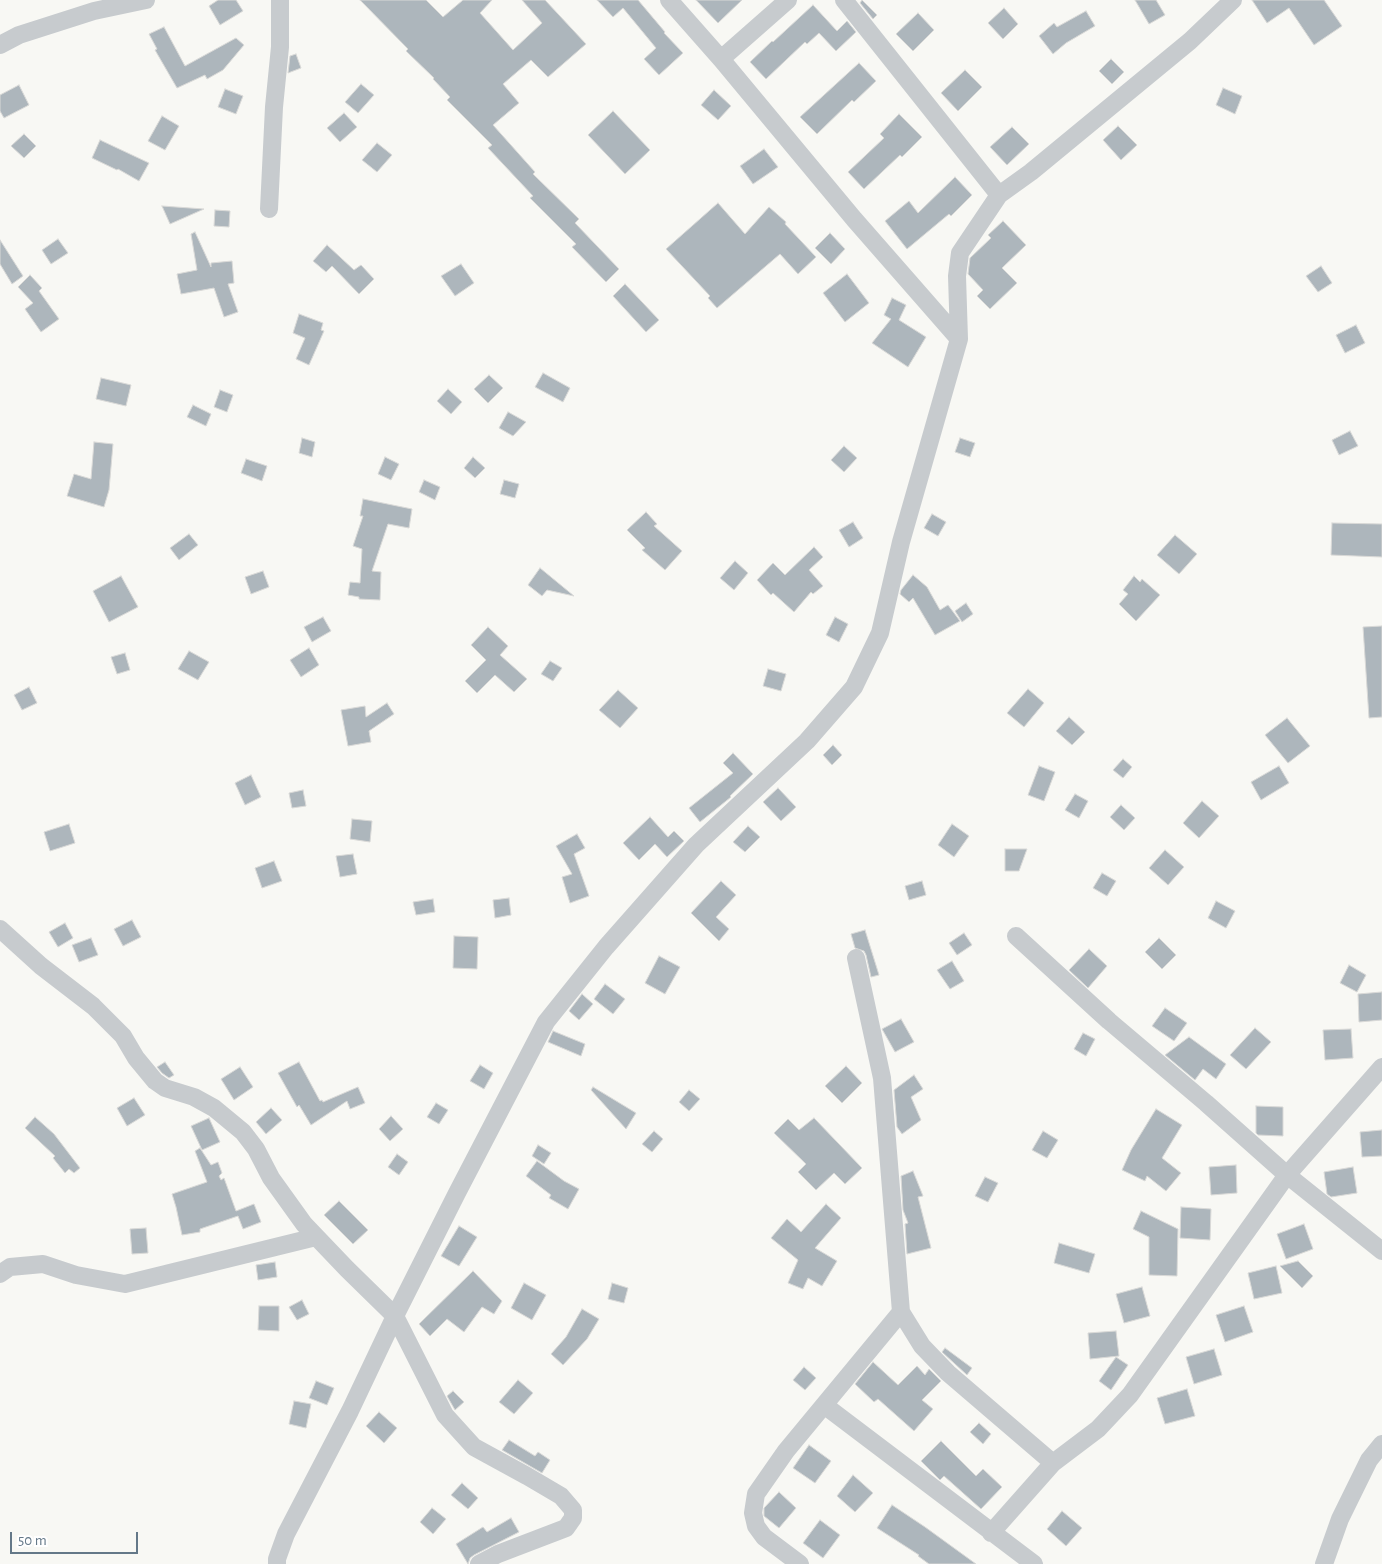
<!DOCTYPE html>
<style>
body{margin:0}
#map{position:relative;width:1382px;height:1564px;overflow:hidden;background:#f8f8f4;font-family:"Alegreya Sans",sans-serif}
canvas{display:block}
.scale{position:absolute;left:10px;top:1532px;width:128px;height:22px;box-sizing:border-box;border:2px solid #647888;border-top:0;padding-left:6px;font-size:15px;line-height:18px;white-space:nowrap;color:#647888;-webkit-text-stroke:4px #fff;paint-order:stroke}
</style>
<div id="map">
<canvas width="1382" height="1564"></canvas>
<div class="scale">50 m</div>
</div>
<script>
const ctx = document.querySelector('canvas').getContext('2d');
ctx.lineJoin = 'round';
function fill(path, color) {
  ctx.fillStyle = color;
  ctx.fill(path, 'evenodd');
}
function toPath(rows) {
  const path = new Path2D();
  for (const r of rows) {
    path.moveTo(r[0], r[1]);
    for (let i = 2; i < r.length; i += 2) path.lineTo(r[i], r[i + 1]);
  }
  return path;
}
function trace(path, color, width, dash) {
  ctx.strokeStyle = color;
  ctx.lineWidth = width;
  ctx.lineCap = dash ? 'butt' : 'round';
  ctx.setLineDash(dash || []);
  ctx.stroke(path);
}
const building = toPath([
 [218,0,236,0,243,11,220,25,209,6,218,0],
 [360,0,426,0,443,17,463,0,492,0,480,13,513,50,542,23,522,0,545,0,586,44,548,77,531,60,503,84,519,103,493,125,535,172,533,174,579,219,575,223,619,269,606,282,572,247,576,244,530,198,533,196,488,148,492,145,447,100,450,97,433,79,434,78,406,51,408,49,360,0],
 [597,0,638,0,665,32,664,33,683,53,659,75,644,59,656,48,623,8,613,17,597,0],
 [696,0,742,0,718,23,696,0],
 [862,0,877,15,873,19,860,3,862,0],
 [1135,0,1156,0,1165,15,1149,24,1135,0],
 [1252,0,1324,0,1342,26,1314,45,1289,8,1267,23,1252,0],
 [813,5,837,31,847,21,856,32,836,51,819,33,807,44,805,42,766,79,750,62,772,41,773,42,813,5],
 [1004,8,1018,24,1003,39,988,23,1004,8],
 [1086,11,1095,26,1066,43,1053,54,1039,36,1054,23,1057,27,1086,11],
 [918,13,934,30,913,51,896,34,918,13],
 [164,27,185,66,236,38,244,45,223,70,207,79,205,75,177,88,155,50,157,49,149,34,164,27],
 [296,54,301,68,288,73,290,56,296,54],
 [1111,59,1124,72,1112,84,1099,71,1111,59],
 [859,63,876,81,854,102,852,100,817,134,800,117,859,63],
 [965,70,982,87,958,111,941,93,965,70],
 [361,84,374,95,358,113,345,102,361,84],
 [19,85,29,105,4,118,0,111,0,95,19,85],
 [1223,88,1242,96,1235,114,1216,105,1223,88],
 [225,89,243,96,236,114,218,107,225,89],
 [714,90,731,106,718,120,701,105,714,90],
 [613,111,650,150,625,174,588,135,613,111],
 [344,113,357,127,340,142,327,128,344,113],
 [899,114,922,137,902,157,900,155,864,189,848,172,884,138,880,134,899,114],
 [162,116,179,126,165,150,148,141,162,116],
 [1118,126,1137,145,1121,160,1103,140,1118,126],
 [1012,127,1029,144,1007,165,990,147,1012,127],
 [24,134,36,146,24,158,11,146,24,134],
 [100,140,149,163,139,181,118,169,117,170,92,158,100,140],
 [377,143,392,155,377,172,362,160,377,143],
 [764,149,778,167,753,184,740,166,764,149],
 [955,177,972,195,951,216,949,214,907,249,885,221,909,201,918,213,955,177],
 [718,203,745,234,769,207,786,222,785,224,816,257,798,274,780,254,717,308,708,298,710,296,666,249,718,203],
 [162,206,204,209,170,224,162,206],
 [215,210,230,211,229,227,214,226,215,210],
 [1003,221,1026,245,1002,268,1017,283,990,309,977,296,983,290,968,274,970,258,991,238,988,235,1003,221],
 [195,232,211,267,211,263,232,261,234,283,228,284,238,312,224,317,214,288,181,294,177,274,197,270,191,234,195,232],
 [830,233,845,249,831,264,815,248,830,233],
 [58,239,68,253,51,264,42,250,58,239],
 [0,240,23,276,12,284,0,264,0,240],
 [327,245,354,270,361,265,374,279,359,294,332,266,326,272,313,261,327,245],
 [461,264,474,283,455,296,441,276,461,264],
 [1321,266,1332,283,1318,292,1306,276,1321,266],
 [847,274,869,303,845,322,823,293,847,274],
 [30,275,42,288,39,291,59,319,41,332,25,309,33,303,18,287,30,275],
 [625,284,659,320,646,332,613,296,625,284],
 [892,298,906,305,899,320,926,337,908,367,872,343,891,319,884,315,892,298],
 [299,314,323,323,321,330,324,331,309,365,296,359,305,338,293,333,299,314],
 [1356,325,1365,343,1345,353,1336,335,1356,325],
 [543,373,570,388,563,402,535,387,543,373],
 [489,375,503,388,488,403,474,389,489,375],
 [101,378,131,385,126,406,96,399,101,378],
 [448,389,462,402,451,414,437,401,448,389],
 [220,390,233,395,227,412,214,407,220,390],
 [193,405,211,414,206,426,187,417,193,405],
 [508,412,526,422,513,436,499,428,508,412],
 [1350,431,1358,446,1339,455,1332,440,1350,431],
 [302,438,315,442,312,457,299,453,302,438],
 [960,438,975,443,970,457,955,452,960,438],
 [94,442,113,444,109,490,104,507,67,496,74,474,91,479,94,442],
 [844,446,857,458,844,472,831,460,844,446],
 [385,457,399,464,391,480,378,474,385,457],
 [473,457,485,468,475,478,464,468,473,457],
 [246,459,267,466,262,481,241,473,246,459],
 [424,480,440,487,435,500,419,492,424,480],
 [504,480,519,484,515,498,500,494,504,480],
 [363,499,412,509,409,528,388,524,372,571,381,572,380,600,359,599,359,597,348,595,350,582,360,583,362,549,353,546,363,516,360,516,363,499],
 [646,512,657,524,654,526,682,551,665,570,642,550,645,548,627,530,646,512],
 [932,514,946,522,938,536,924,528,932,514],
 [853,522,863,538,849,547,839,530,853,522],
 [1332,523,1382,524,1382,557,1331,555,1332,523],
 [189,534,198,545,179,560,170,548,189,534],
 [1175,535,1197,554,1179,574,1157,555,1175,535],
 [814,547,823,557,809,570,823,586,813,594,811,592,794,612,773,593,771,595,757,580,773,563,785,575,814,547],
 [735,561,748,573,734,590,720,578,735,561],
 [540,568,574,596,547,590,542,596,528,585,540,568],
 [263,571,269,587,251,594,245,577,263,571],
 [913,575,927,587,940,610,948,605,960,621,935,635,913,598,909,602,900,594,901,590,913,575],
 [121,576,138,607,109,622,93,591,121,576],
 [1134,576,1140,582,1142,579,1160,595,1136,621,1119,604,1128,594,1123,590,1134,576],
 [966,603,973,614,962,622,955,611,966,603],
 [323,617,331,631,312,642,304,627,323,617],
 [835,617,848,624,839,642,826,635,835,617],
 [1382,626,1382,717,1369,718,1363,627,1382,626],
 [488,627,508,646,500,655,527,679,514,692,495,675,477,693,465,681,486,660,471,645,488,627],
 [309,648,319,665,301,677,290,660,309,648],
 [189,651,209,662,198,680,178,669,189,651],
 [125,653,130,670,117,674,111,657,125,653],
 [550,661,562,668,553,681,541,674,550,661],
 [768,669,786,674,781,691,763,686,768,669],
 [29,687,37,703,22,710,14,695,29,687],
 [1028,689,1044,703,1024,727,1007,713,1028,689],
 [618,690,638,708,620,728,599,710,618,690],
 [387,703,394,714,369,731,371,742,348,746,341,710,365,706,366,717,387,703],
 [1069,717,1085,732,1072,745,1056,731,1069,717],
 [1287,718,1310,746,1288,763,1265,735,1287,718],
 [833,745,842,755,832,765,823,755,833,745],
 [733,753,753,774,730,796,731,797,700,822,689,808,733,773,723,763,733,753],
 [1123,759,1132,767,1123,778,1113,770,1123,759],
 [1039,766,1055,772,1044,801,1028,795,1039,766],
 [1279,766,1289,783,1261,800,1251,782,1279,766],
 [251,775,261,797,245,805,235,783,251,775],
 [778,788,796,807,781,821,763,802,778,788],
 [303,790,306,806,292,808,289,793,303,790],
 [1075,794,1088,801,1079,818,1065,810,1075,794],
 [1202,801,1219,816,1199,838,1183,823,1202,801],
 [1121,805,1135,818,1124,830,1110,817,1121,805],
 [650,817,668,837,674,831,684,841,667,857,655,844,639,860,623,843,650,817],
 [352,819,372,821,370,842,350,839,352,819],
 [69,824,75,843,50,851,44,832,69,824],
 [952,824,969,836,954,857,938,845,952,824],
 [748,826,760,837,745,852,733,842,748,826],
 [577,834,585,848,574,854,589,896,570,903,562,877,572,874,556,846,577,834],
 [1005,849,1027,849,1019,871,1005,871,1005,849],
 [1165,850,1184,867,1168,885,1149,868,1165,850],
 [353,854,357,874,340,877,336,856,353,854],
 [274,861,282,881,262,888,255,868,274,861],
 [1102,873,1116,881,1107,896,1093,888,1102,873],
 [721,881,736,895,716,917,729,929,719,941,691,913,721,881],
 [922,881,926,895,909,900,905,886,922,881],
 [509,898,511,915,495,918,493,900,509,898],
 [433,899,435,912,416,915,413,902,433,899],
 [1216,901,1235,911,1226,928,1208,918,1216,901],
 [132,920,141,937,123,946,114,929,132,920],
 [65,923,73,938,58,947,49,932,65,923],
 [865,930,879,975,871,977,866,955,864,951,855,948,851,934,865,930],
 [964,933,972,945,957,955,949,943,964,933],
 [454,936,478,937,477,969,453,968,454,936],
 [91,938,98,955,79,962,72,945,91,938],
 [1159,938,1176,955,1162,969,1145,952,1159,938],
 [1089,949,1107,966,1088,988,1069,970,1089,949],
 [659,956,680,967,665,994,645,983,659,956],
 [952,961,964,981,950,989,937,970,952,961],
 [1349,965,1366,975,1357,992,1340,983,1349,965],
 [605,984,625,999,613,1014,594,999,605,984],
 [1382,992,1382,1020,1359,1022,1358,994,1382,992],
 [582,994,593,1004,579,1020,569,1011,582,994],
 [1165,1008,1187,1023,1174,1041,1152,1026,1165,1008],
 [901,1019,914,1042,895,1052,882,1029,901,1019],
 [1255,1028,1271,1042,1246,1069,1230,1055,1255,1028],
 [1351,1029,1353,1058,1325,1060,1323,1030,1351,1029],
 [553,1031,585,1044,581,1056,548,1042,553,1031],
 [1083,1033,1095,1039,1086,1056,1074,1049,1083,1033],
 [1189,1037,1226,1064,1216,1079,1203,1069,1195,1080,1165,1055,1189,1037],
 [165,1062,174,1075,169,1078,162,1073,157,1067,165,1062],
 [299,1062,320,1101,322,1100,323,1102,358,1087,365,1103,350,1109,347,1101,311,1125,299,1105,297,1107,278,1073,299,1062],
 [480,1065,493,1073,484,1089,470,1081,480,1065],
 [846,1066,862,1083,842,1103,825,1086,846,1066],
 [240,1067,253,1087,234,1100,221,1079,240,1067],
 [914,1075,923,1089,911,1097,921,1120,902,1134,897,1127,894,1090,914,1075],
 [593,1087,636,1113,626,1129,591,1090,593,1087],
 [689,1090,700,1099,689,1111,679,1102,689,1090],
 [134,1098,145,1115,127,1126,117,1108,134,1098],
 [436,1103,448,1110,439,1124,427,1117,436,1103],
 [1256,1106,1283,1107,1283,1136,1258,1135,1256,1133,1256,1106],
 [271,1108,282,1120,266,1134,256,1122,271,1108],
 [1156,1109,1182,1125,1162,1158,1181,1173,1166,1191,1147,1176,1145,1181,1122,1170,1131,1150,1156,1109],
 [391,1116,403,1129,390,1141,379,1129,391,1116],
 [35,1117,54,1134,80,1168,74,1173,69,1169,65,1173,53,1158,55,1156,25,1128,35,1117],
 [209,1118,220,1142,202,1150,191,1126,209,1118],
 [814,1118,862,1168,845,1184,834,1173,816,1190,798,1172,806,1164,774,1133,788,1119,799,1130,814,1118],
 [1382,1130,1382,1156,1362,1157,1360,1132,1382,1130],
 [654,1131,663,1139,652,1152,642,1144,654,1131],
 [1043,1131,1058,1140,1047,1158,1032,1150,1043,1131],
 [538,1145,551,1153,544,1164,532,1156,538,1145],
 [200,1148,211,1165,218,1162,222,1173,219,1176,221,1180,224,1178,236,1211,254,1204,261,1222,243,1229,238,1216,200,1229,200,1232,182,1235,176,1207,172,1194,207,1182,195,1151,200,1148],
 [397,1154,408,1162,399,1175,388,1167,397,1154],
 [537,1161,564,1181,579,1189,568,1209,549,1198,551,1195,526,1176,537,1161],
 [1236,1165,1237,1193,1211,1195,1209,1167,1236,1165],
 [1353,1167,1357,1193,1331,1197,1327,1194,1324,1172,1353,1167],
 [913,1171,923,1196,918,1197,931,1248,907,1254,905,1224,908,1223,903,1210,901,1176,913,1171],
 [985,1177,998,1183,988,1202,975,1196,985,1177],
 [339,1201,368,1230,353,1244,324,1215,339,1201],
 [826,1204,841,1218,815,1248,837,1261,822,1286,808,1278,803,1289,788,1283,798,1260,771,1238,787,1219,801,1232,826,1204],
 [1181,1207,1211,1209,1210,1240,1180,1238,1181,1207],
 [1141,1211,1178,1229,1177,1276,1149,1275,1149,1237,1133,1229,1141,1211],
 [1304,1224,1313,1249,1286,1259,1277,1234,1304,1224],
 [459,1226,477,1237,459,1266,441,1256,459,1226],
 [146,1228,148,1253,132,1254,130,1229,146,1228],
 [1059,1243,1095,1254,1089,1273,1054,1263,1059,1243],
 [1298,1261,1313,1276,1302,1288,1280,1266,1298,1261],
 [275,1262,277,1277,258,1280,256,1265,275,1262],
 [1276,1266,1282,1293,1254,1299,1248,1273,1276,1266],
 [473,1271,502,1301,494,1314,482,1307,464,1332,447,1319,430,1336,419,1324,473,1271],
 [524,1283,546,1295,532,1320,511,1308,524,1283],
 [612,1283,628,1288,624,1303,608,1299,612,1283],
 [1142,1287,1150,1316,1124,1323,1116,1294,1142,1287],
 [302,1300,309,1314,297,1320,289,1307,302,1300],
 [259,1306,279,1306,279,1331,258,1330,259,1306],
 [1244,1306,1253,1332,1225,1342,1216,1315,1244,1306],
 [582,1309,599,1319,587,1339,563,1365,551,1354,566,1337,582,1309],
 [1116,1331,1119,1356,1090,1359,1088,1333,1116,1331],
 [945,1348,972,1368,967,1375,942,1352,945,1348],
 [1214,1349,1222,1375,1194,1384,1186,1357,1214,1349],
 [1116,1357,1128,1365,1111,1390,1099,1381,1116,1357],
 [873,1362,898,1385,917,1366,925,1375,929,1369,941,1381,922,1400,933,1409,914,1431,878,1399,874,1402,855,1384,873,1362],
 [804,1367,816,1378,805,1390,793,1380,804,1367],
 [518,1380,533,1393,514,1414,499,1402,518,1380],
 [316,1381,334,1388,327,1405,309,1398,316,1381],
 [1187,1389,1195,1416,1165,1424,1157,1398,1187,1389],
 [453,1391,464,1402,455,1410,447,1396,453,1391],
 [294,1401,311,1404,306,1428,289,1424,294,1401],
 [379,1412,397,1428,384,1443,366,1426,379,1412],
 [979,1423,991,1434,983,1444,970,1432,979,1423],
 [509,1440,535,1456,538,1452,550,1460,542,1473,502,1450,509,1440],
 [941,1441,976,1476,983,1469,1002,1487,981,1509,944,1476,940,1480,921,1461,941,1441],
 [809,1445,831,1461,815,1483,793,1468,809,1445],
 [853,1475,873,1493,855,1512,837,1496,853,1475],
 [462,1483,478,1498,468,1509,451,1495,462,1483],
 [779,1492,796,1508,779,1528,764,1516,764,1508,779,1492],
 [892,1505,925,1527,976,1564,929,1564,918,1556,919,1555,877,1528,892,1505],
 [432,1508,446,1519,433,1534,420,1522,432,1508],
 [1062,1511,1082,1528,1066,1546,1047,1529,1062,1511],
 [511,1518,519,1532,474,1555,470,1558,468,1564,456,1544,483,1527,487,1532,511,1518],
 [820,1520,840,1535,823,1558,803,1543,820,1520]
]);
const street = toPath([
 [669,0,721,59,854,219,959,339],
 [844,0,999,195],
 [0,45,19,35,94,11,146,0],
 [721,59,788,0],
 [269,209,274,107,280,47,280,0],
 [0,929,41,966,93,1006,123,1036,136,1058,155,1081,165,1088,194,1097,214,1108,243,1132,256,1149,271,1178,304,1224,347,1269,395,1316,445,1415,474,1447,527,1476,561,1496,573,1510,573,1518,566,1528,498,1554,479,1564],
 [1016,936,1109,1021,1206,1103,1287,1175,1382,1251],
 [856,958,882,1078,901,1312,922,1346,948,1373,1053,1463],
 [0,1274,10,1267,43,1264,76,1275,125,1284,316,1237],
 [824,1405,1034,1564],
 [991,1533,1053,1463,1098,1429,1130,1395,1287,1175,1382,1067],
 [277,1564,277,1559,286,1534,350,1411,395,1316,457,1193,546,1022,606,947,696,845,807,741,854,687,880,633,901,542,959,339,957,276,960,253,999,195,1031,172,1190,41,1233,0],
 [800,1564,764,1537,756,1526,753,1513,756,1494,786,1451,901,1312],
 [1324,1564,1340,1519,1369,1460,1382,1444]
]);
fill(building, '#adb6bc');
trace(building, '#d9d9d7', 1);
trace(street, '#c7cbce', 18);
</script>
